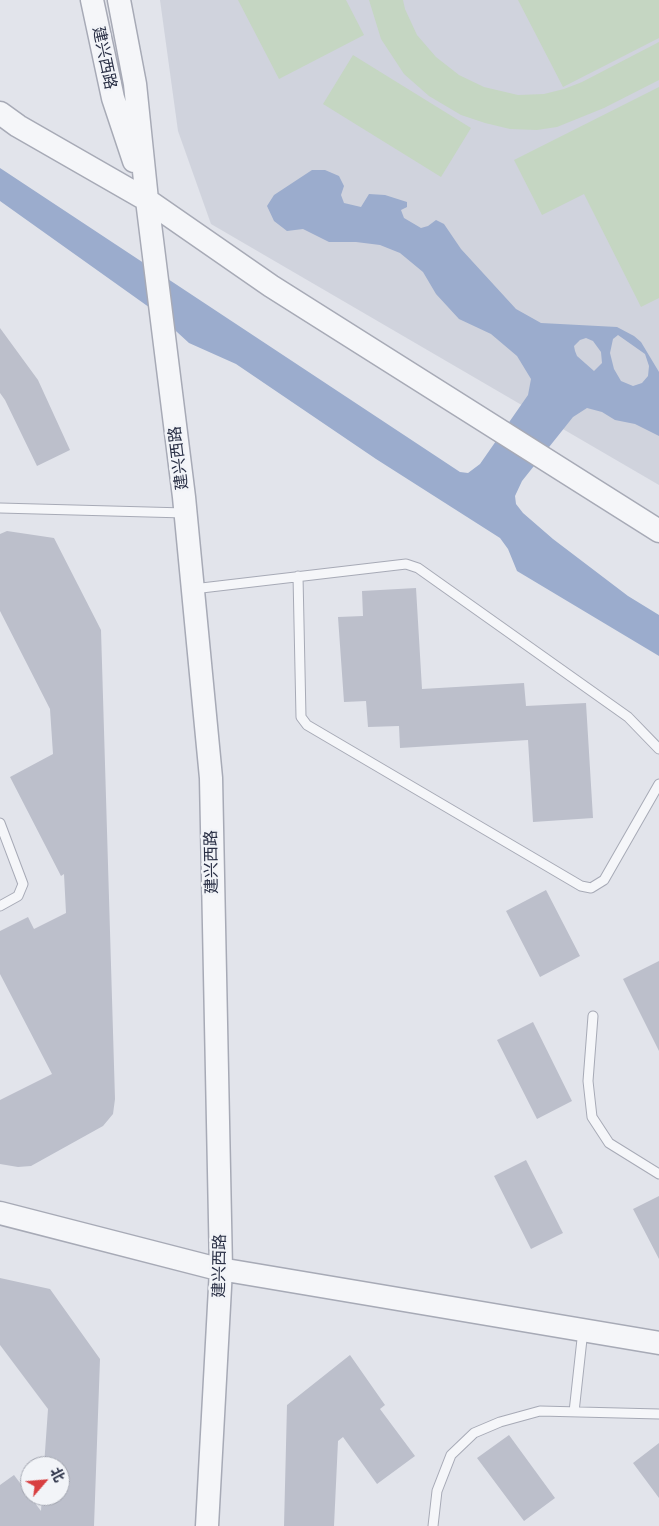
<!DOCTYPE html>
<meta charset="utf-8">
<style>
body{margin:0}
#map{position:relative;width:659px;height:1526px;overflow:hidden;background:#e2e4eb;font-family:"Noto Sans","Noto Sans SC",sans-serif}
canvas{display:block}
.north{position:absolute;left:20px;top:1456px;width:50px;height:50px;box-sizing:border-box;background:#f2f4f8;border:1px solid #a2a5b0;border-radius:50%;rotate:63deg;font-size:14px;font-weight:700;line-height:20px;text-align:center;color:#292f45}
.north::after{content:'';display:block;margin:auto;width:18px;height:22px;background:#d83f41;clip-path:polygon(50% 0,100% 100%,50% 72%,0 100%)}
</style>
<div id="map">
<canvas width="659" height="1526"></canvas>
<div class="north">北</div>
</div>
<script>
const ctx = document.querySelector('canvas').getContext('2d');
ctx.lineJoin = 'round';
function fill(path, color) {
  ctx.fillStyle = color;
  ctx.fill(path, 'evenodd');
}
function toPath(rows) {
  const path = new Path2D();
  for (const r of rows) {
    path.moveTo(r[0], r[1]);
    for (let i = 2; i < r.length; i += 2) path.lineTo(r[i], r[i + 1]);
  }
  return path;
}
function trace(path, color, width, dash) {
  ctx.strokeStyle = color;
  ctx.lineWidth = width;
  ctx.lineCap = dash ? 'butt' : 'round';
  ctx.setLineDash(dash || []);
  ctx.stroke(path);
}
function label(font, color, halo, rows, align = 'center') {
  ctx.font = font + ' "Noto Sans","Noto Sans SC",sans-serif';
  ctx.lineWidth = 5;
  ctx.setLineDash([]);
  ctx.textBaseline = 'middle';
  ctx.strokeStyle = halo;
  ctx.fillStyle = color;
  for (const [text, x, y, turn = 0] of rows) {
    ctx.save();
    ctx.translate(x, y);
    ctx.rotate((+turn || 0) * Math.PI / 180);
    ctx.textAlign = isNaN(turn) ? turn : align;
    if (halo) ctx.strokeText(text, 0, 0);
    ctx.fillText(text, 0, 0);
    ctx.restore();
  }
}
const built = toPath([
 [160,0,659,0,659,485,211,224,178,131]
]);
const green = toPath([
 [238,0,346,0,364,35,279,79],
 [369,0,403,0,405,9,417,35,436,57,459,75,484,87,518,95,544,94,564,89,582,82,659,42,659,80,604,108,557,127,537,130,510,129,485,123,461,115,429,96,404,74,381,39],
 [518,0,659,0,659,38,563,87],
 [353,55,471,128,441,177,323,104],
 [659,87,659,298,641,307,584,194,542,215,514,160]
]);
const water = toPath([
 [0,168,460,472,468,473,480,464,528,395,531,379,517,356,491,334,459,319,436,294,423,272,400,253,380,245,356,242,329,242,303,229,287,231,274,221,267,206,274,195,312,170,325,170,339,176,344,186,341,195,344,203,361,207,369,194,385,195,407,202,407,207,401,210,404,218,421,228,428,226,436,220,444,224,461,249,516,309,541,323,617,327,634,336,641,342,659,372,659,436,635,424,615,420,602,412,587,408,573,417,522,481,515,496,516,504,523,513,553,539,628,596,659,615,659,656,517,571,508,549,500,538,376,459,236,364,189,343,153,310,0,201],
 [618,335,645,354,649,366,648,376,642,383,633,386,621,381,614,369,610,353,613,339],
 [586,338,593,341,601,352,602,363,594,371,577,356,575,351,574,346,580,340]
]);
const building = toPath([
 [0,328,38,380,70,450,37,466,5,400,0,393],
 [7,531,54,538,101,630,115,1099,113,1114,103,1126,31,1166,18,1167,0,1164,0,1100,52,1074,0,974,0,931,28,917,34,929,66,913,64,874,61,876,10,777,53,754,50,709,0,611,0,534],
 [416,588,422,689,524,683,526,706,586,703,593,818,533,822,528,740,400,748,399,726,368,727,366,701,344,702,338,617,363,616,362,591],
 [546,890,580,956,540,977,506,911],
 [659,961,659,1051,623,979],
 [533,1022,572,1101,537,1119,497,1040],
 [526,1160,563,1233,531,1249,494,1176],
 [659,1196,659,1259,633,1209],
 [0,1278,50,1289,100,1359,94,1526,0,1526,0,1485,14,1475,41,1511,42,1496,60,1496,60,1466,44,1466,48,1409,0,1345],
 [350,1355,385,1405,380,1409,415,1456,377,1484,343,1437,338,1441,334,1526,284,1526,287,1405],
 [509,1435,555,1498,524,1521,477,1458],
 [659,1443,659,1498,633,1463]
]);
const service = toPath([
 [0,508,185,513],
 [298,576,301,717,307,725,581,886,591,888,604,880,659,784],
 [193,589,406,564,418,568,628,717,659,749],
 [0,823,23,884,18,896,0,906],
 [593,1016,588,1081,592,1117,609,1143,659,1174],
 [574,1412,583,1330],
 [433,1526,437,1491,451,1455,474,1433,500,1422,540,1411,659,1414]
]);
const tertiary = toPath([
 [92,0,113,98,134,161],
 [119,0,135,84,147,200,184,497,211,778,221,1269,207,1526],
 [0,113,18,126,147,200,271,286,659,531],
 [0,1213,214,1268,659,1343]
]);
const streetNames = [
 ["建兴西路",104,58,78],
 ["建兴西路",179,458,-97],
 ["建兴西路",212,862,-91],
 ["建兴西路",220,1266,-89]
];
fill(built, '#d0d3dd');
fill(green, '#c5d6c2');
fill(water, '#9baccd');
fill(building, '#bcbfcb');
trace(service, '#a7aab6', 11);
trace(tertiary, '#a7aab6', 25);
trace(service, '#f5f6f9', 9);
trace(tertiary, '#f5f6f9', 22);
label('16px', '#292f45', '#f2f4f8', streetNames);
</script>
